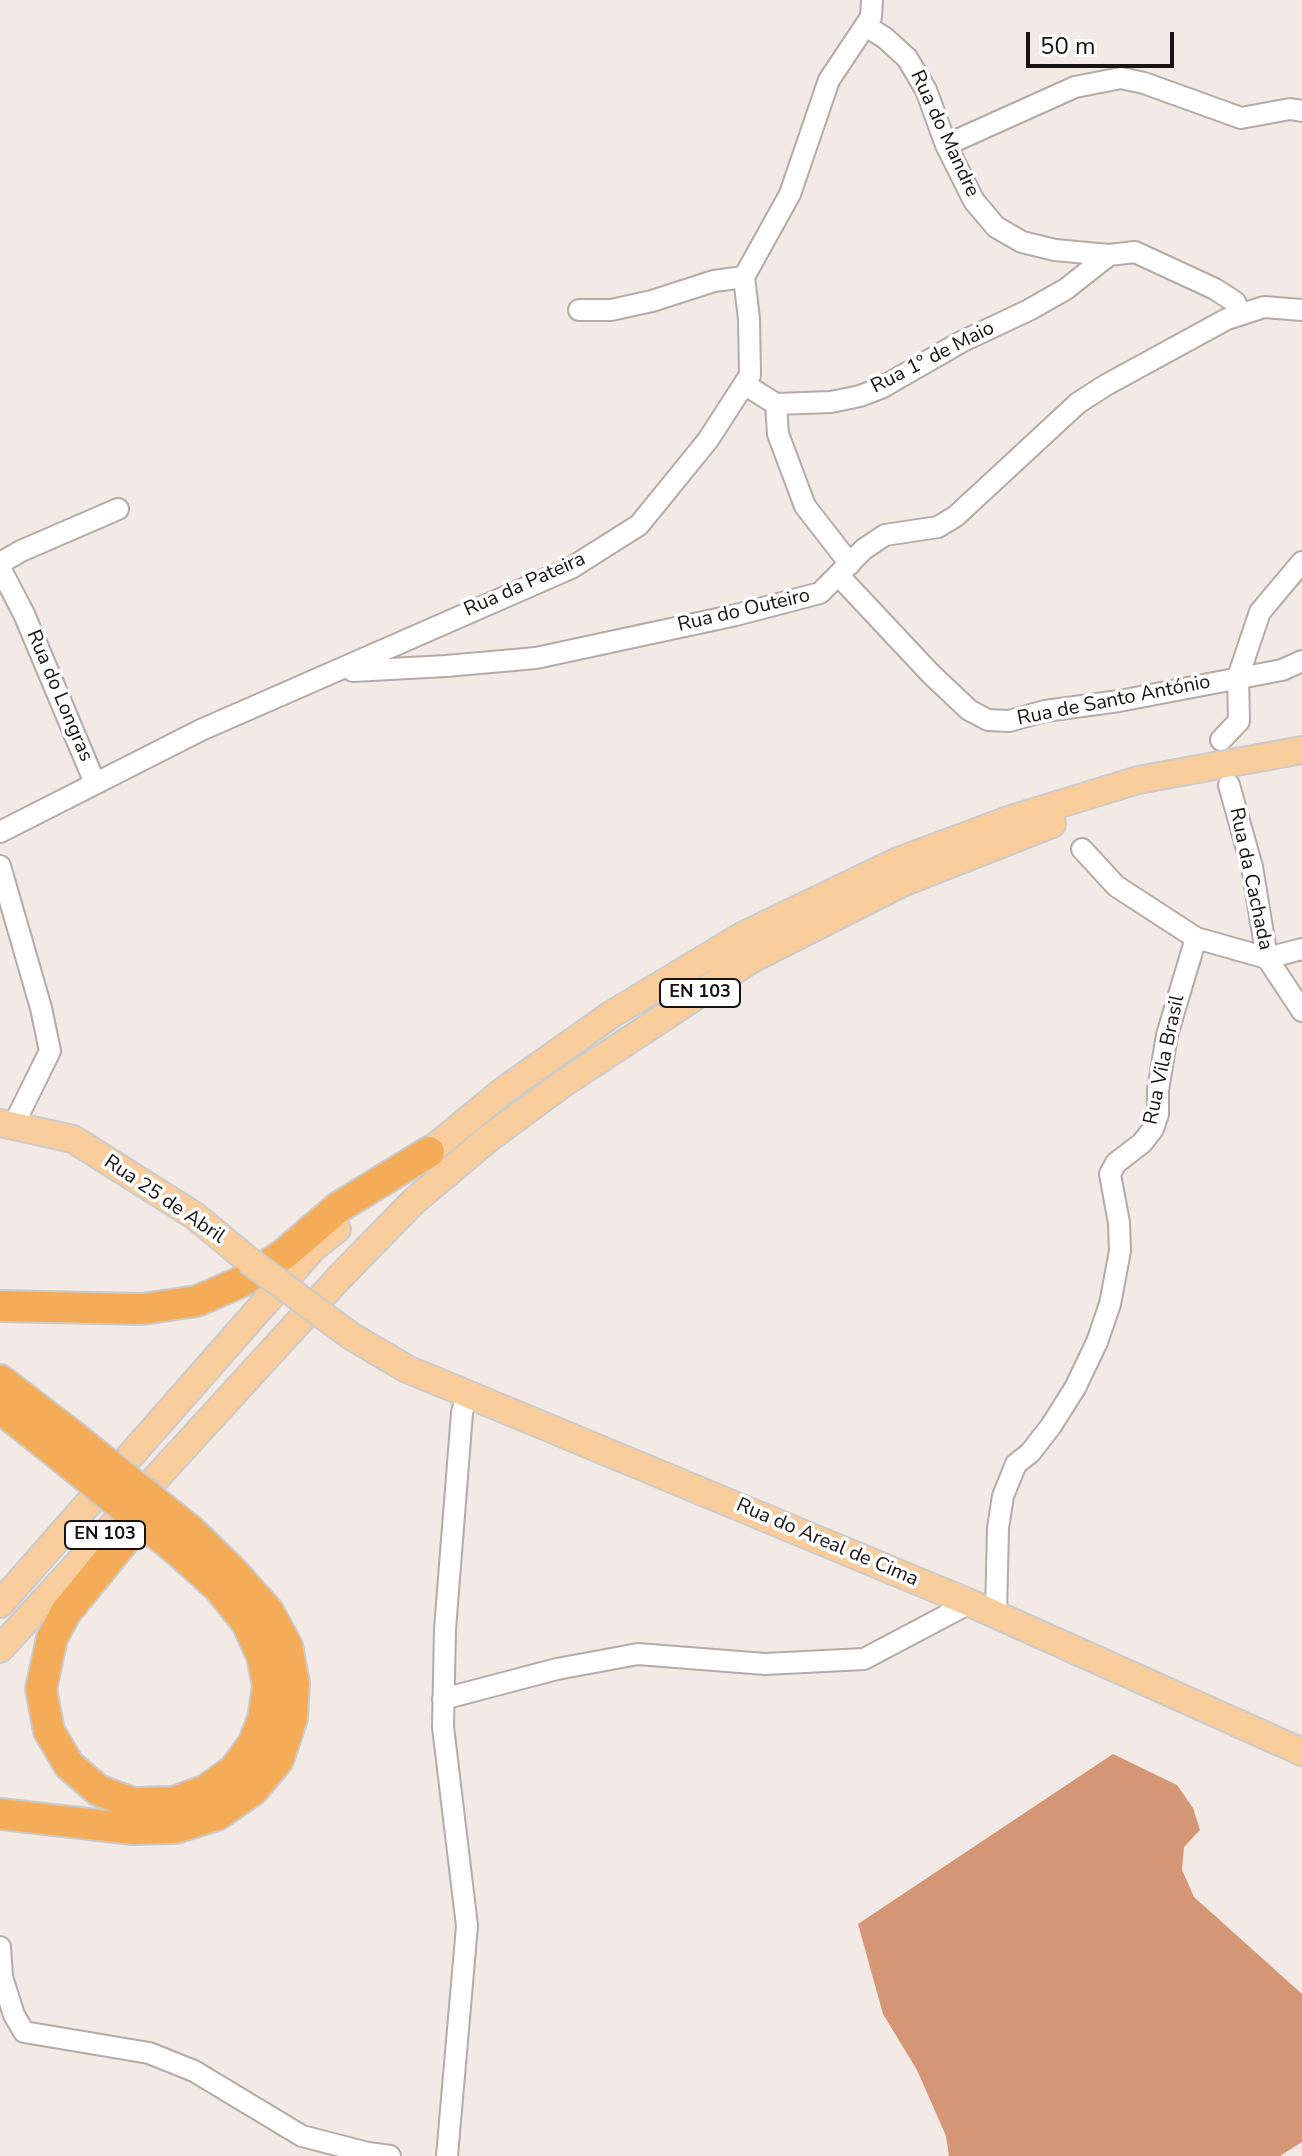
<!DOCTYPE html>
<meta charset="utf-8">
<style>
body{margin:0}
#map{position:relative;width:1302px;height:2156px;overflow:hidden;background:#f4eae5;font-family:"Nunito Sans",sans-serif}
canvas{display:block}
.scale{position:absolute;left:1026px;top:32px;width:148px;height:36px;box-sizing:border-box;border:4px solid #161312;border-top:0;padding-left:10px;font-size:24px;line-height:28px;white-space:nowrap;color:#161312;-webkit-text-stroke:6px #fff;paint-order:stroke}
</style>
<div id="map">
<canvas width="1302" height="2156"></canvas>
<div class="scale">50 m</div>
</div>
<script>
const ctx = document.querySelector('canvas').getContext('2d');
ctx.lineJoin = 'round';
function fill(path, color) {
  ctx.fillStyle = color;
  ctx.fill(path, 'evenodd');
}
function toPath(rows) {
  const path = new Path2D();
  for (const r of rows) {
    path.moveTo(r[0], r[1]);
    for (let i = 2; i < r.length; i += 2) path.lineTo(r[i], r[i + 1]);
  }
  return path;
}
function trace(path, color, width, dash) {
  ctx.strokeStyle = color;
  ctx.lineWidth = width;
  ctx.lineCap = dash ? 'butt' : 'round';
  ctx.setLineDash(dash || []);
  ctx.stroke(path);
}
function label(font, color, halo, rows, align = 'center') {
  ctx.font = font + ' "Nunito Sans",sans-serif';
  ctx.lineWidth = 7;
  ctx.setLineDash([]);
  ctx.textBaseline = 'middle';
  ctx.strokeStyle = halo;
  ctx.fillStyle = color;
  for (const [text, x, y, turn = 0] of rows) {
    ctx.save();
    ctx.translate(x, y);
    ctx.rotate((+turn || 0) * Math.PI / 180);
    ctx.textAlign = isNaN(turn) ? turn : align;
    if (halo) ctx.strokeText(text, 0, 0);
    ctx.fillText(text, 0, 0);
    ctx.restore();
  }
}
const forest = toPath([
 [1113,1754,1177,1785,1193,1808,1200,1830,1184,1847,1182,1870,1194,1897,1302,1994,1302,2142,1280,2156,949,2156,946,2136,917,2070,883,2014,858,1924]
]);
const minor = toPath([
 [866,26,885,38,907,58,926,90,946,145,974,201,996,227,1022,242,1055,250,1109,255,1135,252,1215,289,1235,302,1241,314],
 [946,145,1075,87,1121,78,1144,83,1241,118,1290,109,1302,111],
 [579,310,611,310,652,301,714,281,744,277],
 [744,384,776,404,831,402,860,396,881,388,961,342,1029,310,1066,289,1109,255],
 [776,404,778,434,805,506,850,564],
 [0,563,21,551,118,509],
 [0,568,24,614,95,783],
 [839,576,931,674,969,710,988,720,1009,721,1045,711,1119,701,1282,670,1302,661],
 [353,671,446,666,536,658,736,615,820,593,864,549,885,535,938,527,956,516,1078,403,1106,385,1227,319,1264,307,1302,310],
 [1221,740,1239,721,1238,677,1260,612,1302,562],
 [1229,785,1252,867,1267,958,1302,1011],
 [0,832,201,730,571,568,639,525,708,440,750,375,749,319,744,277,790,194,829,80,871,17,872,0],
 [1082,849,1116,886,1196,938,1267,958,1302,949],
 [0,866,41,1008,50,1051,14,1124],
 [996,1614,998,1528,1003,1496,1016,1464,1030,1453,1051,1426,1075,1388,1097,1342,1110,1304,1120,1251,1119,1223,1110,1174,1116,1163,1142,1143,1153,1129,1158,1114,1158,1090,1167,1035,1196,938],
 [443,1699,557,1669,638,1654,765,1664,864,1659,970,1603],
 [0,1947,2,1977,14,2015,24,2032,149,2053,194,2071,302,2136,368,2153,390,2156],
 [447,2156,467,1926,443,1727,445,1629,462,1413,467,1392]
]);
const major = toPath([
 [0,1123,73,1139,195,1216,248,1260],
 [413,1165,503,1091,612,1014,742,936,898,861,1011,819,1138,780,1302,750],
 [351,1336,407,1369,970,1603,1302,1752],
 [0,1604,313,1248,337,1229],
 [0,1649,338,1279,413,1202,489,1138,564,1083,752,959,902,883,1052,824]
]);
const highway = toPath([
 [0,1306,143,1309,197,1301,241,1282,283,1255,339,1207,429,1152],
 [0,1380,74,1437],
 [0,1408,58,1454],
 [147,1493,123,1542,66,1612,52,1638,41,1689,49,1731,69,1765,98,1790,132,1803,174,1802,206,1790,234,1770,253,1744,263,1719,268,1686,262,1656,247,1623,219,1588,177,1550],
 [0,1814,133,1829,175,1828,217,1815,253,1790,278,1760,292,1718,294,1683,287,1646,268,1611,234,1573,191,1531]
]);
const majorBridge = toPath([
 [248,1260,351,1336]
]);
const highwayBridge = toPath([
 [74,1437,191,1531],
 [58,1454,177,1550]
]);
const shields = [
 [700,993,80],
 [105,1535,80]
];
const shieldNames = [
 ["EN 103",700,993],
 ["EN 103",105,1535]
];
const streetNames = [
 ["Rua do Mandre",944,134,65],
 ["Rua 1º de Maio",933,358,-27],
 ["Rua da Pateira",525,585,-24],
 ["Rua do Outeiro",744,611,-13],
 ["Rua do Longras",59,696,67],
 ["Rua de Santo António",1114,701,-11],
 ["Rua da Cachada",1250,879,78],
 ["Rua Vila Brasil",1165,1060,-78],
 ["Rua 25 de Abril",164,1200,34],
 ["Rua do Areal de Cima",827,1543,23]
];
fill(forest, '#d49675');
trace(minor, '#b4aba6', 24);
trace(major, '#cccbcb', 30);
trace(highway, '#cccbcb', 34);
trace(minor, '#fff', 20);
trace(major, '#f9cd9b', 26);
trace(highway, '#f5ac59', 30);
trace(majorBridge, '#cccbcb', 30, []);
trace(highwayBridge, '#cccbcb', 34, []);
trace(majorBridge, '#f9cd9b', 26);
trace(highwayBridge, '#f5ac59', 30);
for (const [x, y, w] of shields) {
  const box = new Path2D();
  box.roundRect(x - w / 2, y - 14, w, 28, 6);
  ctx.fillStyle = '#fff';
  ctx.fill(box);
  trace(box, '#161312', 2);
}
label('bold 18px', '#161312', null, shieldNames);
label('20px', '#161312', '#fff', streetNames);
</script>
